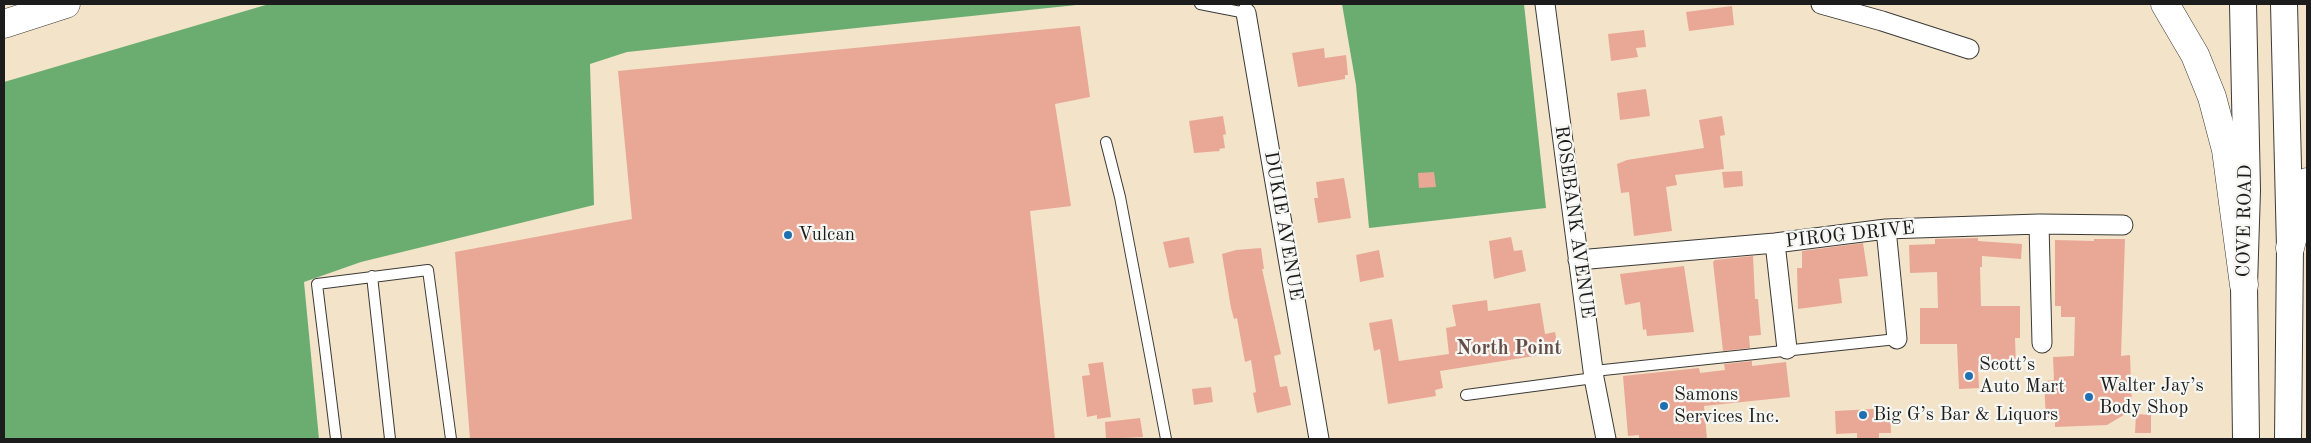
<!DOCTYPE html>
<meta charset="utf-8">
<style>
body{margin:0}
#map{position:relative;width:2311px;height:443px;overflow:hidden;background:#f2e3c9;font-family:"Old Standard TT",serif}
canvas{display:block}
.frame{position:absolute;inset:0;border:5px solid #1c1c1c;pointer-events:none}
</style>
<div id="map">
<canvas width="2311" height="443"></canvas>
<div class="frame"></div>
</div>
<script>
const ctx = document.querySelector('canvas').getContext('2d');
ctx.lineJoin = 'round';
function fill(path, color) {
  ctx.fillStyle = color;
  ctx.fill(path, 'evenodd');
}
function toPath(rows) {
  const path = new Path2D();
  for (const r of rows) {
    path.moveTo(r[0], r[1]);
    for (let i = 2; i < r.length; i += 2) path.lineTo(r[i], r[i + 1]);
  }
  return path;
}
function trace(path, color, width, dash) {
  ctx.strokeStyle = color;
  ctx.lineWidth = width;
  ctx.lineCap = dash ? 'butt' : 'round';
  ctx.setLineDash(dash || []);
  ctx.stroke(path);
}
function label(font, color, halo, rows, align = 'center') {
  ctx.font = font + ' "Old Standard TT",serif';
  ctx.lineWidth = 4.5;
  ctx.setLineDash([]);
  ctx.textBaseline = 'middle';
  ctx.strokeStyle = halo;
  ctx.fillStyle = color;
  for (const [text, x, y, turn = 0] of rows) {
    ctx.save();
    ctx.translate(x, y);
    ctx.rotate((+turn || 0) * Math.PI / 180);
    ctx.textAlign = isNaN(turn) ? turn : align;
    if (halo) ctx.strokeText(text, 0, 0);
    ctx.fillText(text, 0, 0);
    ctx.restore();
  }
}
const forest = toPath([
 [269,4,1086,4,627,52,590,64,594,205,361,262,304,282,319,439,4,439,4,82],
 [1342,4,1524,4,1546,208,1369,228,1356,85]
]);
const building = toPath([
 [1732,6,1734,25,1689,31,1686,12],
 [1080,26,1090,97,1055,104,1071,206,1030,211,1055,439,470,439,455,252,632,219,618,71],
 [1644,30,1646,47,1636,48,1638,57,1611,61,1608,34],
 [1324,48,1325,58,1346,55,1348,75,1345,75,1345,79,1298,87,1292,53],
 [1646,89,1650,116,1620,120,1617,93],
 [1223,116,1226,134,1223,135,1225,148,1219,149,1220,151,1194,153,1189,121],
 [1722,116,1725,135,1720,136,1724,169,1675,175,1677,185,1666,187,1672,231,1634,236,1629,192,1621,193,1617,164,1627,160,1704,148,1699,120],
 [1742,171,1743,186,1724,188,1722,172],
 [1434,172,1436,187,1419,188,1418,173],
 [1344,178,1351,218,1318,223,1314,198,1318,198,1316,182],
 [1189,237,1194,263,1169,268,1163,242],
 [1511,237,1514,251,1522,250,1526,271,1494,279,1489,241],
 [1978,238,1978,241,2022,244,2021,259,1982,256,1982,267,1980,267,1981,306,2020,306,2020,338,2015,338,2016,366,1978,367,1979,388,1959,389,1957,344,1920,344,1920,308,1938,308,1937,272,1910,273,1909,245,1935,244,1935,239],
 [2094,239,2125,239,2121,356,2130,355,2132,410,2107,425,2055,427,2055,419,2046,419,2044,381,2054,380,2053,357,2074,356,2075,317,2061,317,2061,306,2055,306,2055,240,2094,241],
 [1863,243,1868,276,1839,279,1842,303,1798,309,1797,268,1802,268,1802,251],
 [1261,248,1264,269,1262,269,1281,354,1274,356,1280,387,1287,386,1291,405,1257,413,1253,393,1256,392,1251,360,1245,362,1237,318,1234,319,1231,308,1222,254,1236,250],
 [1379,250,1384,277,1360,282,1356,255],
 [1753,256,1755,299,1758,299,1761,335,1749,336,1750,348,1723,351,1713,262,1715,260],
 [1684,266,1694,332,1647,336,1646,329,1643,330,1640,302,1625,305,1620,274],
 [1487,300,1488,311,1540,303,1545,334,1555,332,1559,352,1440,371,1443,388,1435,390,1436,396,1388,404,1380,349,1374,351,1369,323,1392,319,1399,361,1449,354,1446,328,1456,326,1452,305],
 [1752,361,1752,366,1786,362,1790,397,1704,406,1707,439,1639,439,1639,435,1628,436,1623,376,1699,368,1700,373,1725,370,1724,364],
 [1103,362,1111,417,1097,419,1097,415,1087,417,1082,376,1090,375,1088,364],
 [1211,387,1213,402,1194,405,1192,389],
 [1890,408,1891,433,1879,433,1879,439,1857,439,1857,433,1836,434,1835,411],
 [2136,414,2151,415,2151,433,2135,433],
 [1140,418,1143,437,1106,439,1105,422]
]);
const service = toPath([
 [1200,4,1246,13,1245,4],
 [1106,142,1120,197,1166,439],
 [372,276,390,439],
 [1594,371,1897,339],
 [1466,395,1594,378],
 [336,439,317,284,428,270,451,439]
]);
const minor = toPath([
 [1545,4,1594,378,1606,439],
 [1821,4,1882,21,1969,49],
 [1246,13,1319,439],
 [2039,224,2042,343],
 [1886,229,1897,339],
 [1775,243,1787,349],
 [1578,260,1775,243,1886,229,2039,224,2123,225]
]);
const secondary = toPath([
 [2243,4,2247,190,2244,285,2246,439],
 [2284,4,2290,248,2288,439]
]);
const motorway = toPath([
 [2165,4,2195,55,2212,97,2226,150,2244,285],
 [4,24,66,4],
 [2290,248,2307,182]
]);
const markers = [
 [788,235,5,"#1f6fb2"],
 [1969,376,5,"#1f6fb2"],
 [2089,397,5,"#1f6fb2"],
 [1664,406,5,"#1f6fb2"],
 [1863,415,5,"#1f6fb2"]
];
const streetNames = [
 ["COVE ROAD",2245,221,-89],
 ["ROSEBANK AVENUE",1574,222,82],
 ["DUKIE AVENUE",1283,226,80],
 ["PIROG DRIVE",1850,235,-6]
];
const poiNames = [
 ["Vulcan",798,235],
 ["Scott’s",1979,365],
 ["Auto Mart",1979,387],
 ["Walter Jay’s",2099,386],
 ["Body Shop",2099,408],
 ["Samons",1674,395],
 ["Services Inc.",1674,417],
 ["Big G’s Bar & Liquors",1873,415]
];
const neighbourhoodNames = [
 ["North Point",1509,349]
];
fill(forest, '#6bad71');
fill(building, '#e9a896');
trace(service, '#3c3a36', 12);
trace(minor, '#3c3a36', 21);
trace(secondary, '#3c3a36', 28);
trace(motorway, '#3c3a36', 29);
trace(service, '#fff', 10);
trace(minor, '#fff', 19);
trace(secondary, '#fff', 26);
trace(motorway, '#fff', 28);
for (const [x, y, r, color] of markers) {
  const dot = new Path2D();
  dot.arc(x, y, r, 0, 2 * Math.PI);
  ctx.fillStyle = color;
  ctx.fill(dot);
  trace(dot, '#f6f6f2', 2);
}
label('19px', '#1c1c1c', '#f6f6f2', streetNames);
label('19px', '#1c1c1c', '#f6f6f2', poiNames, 'left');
label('bold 20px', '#644d47', '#f6f6f2', neighbourhoodNames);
</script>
